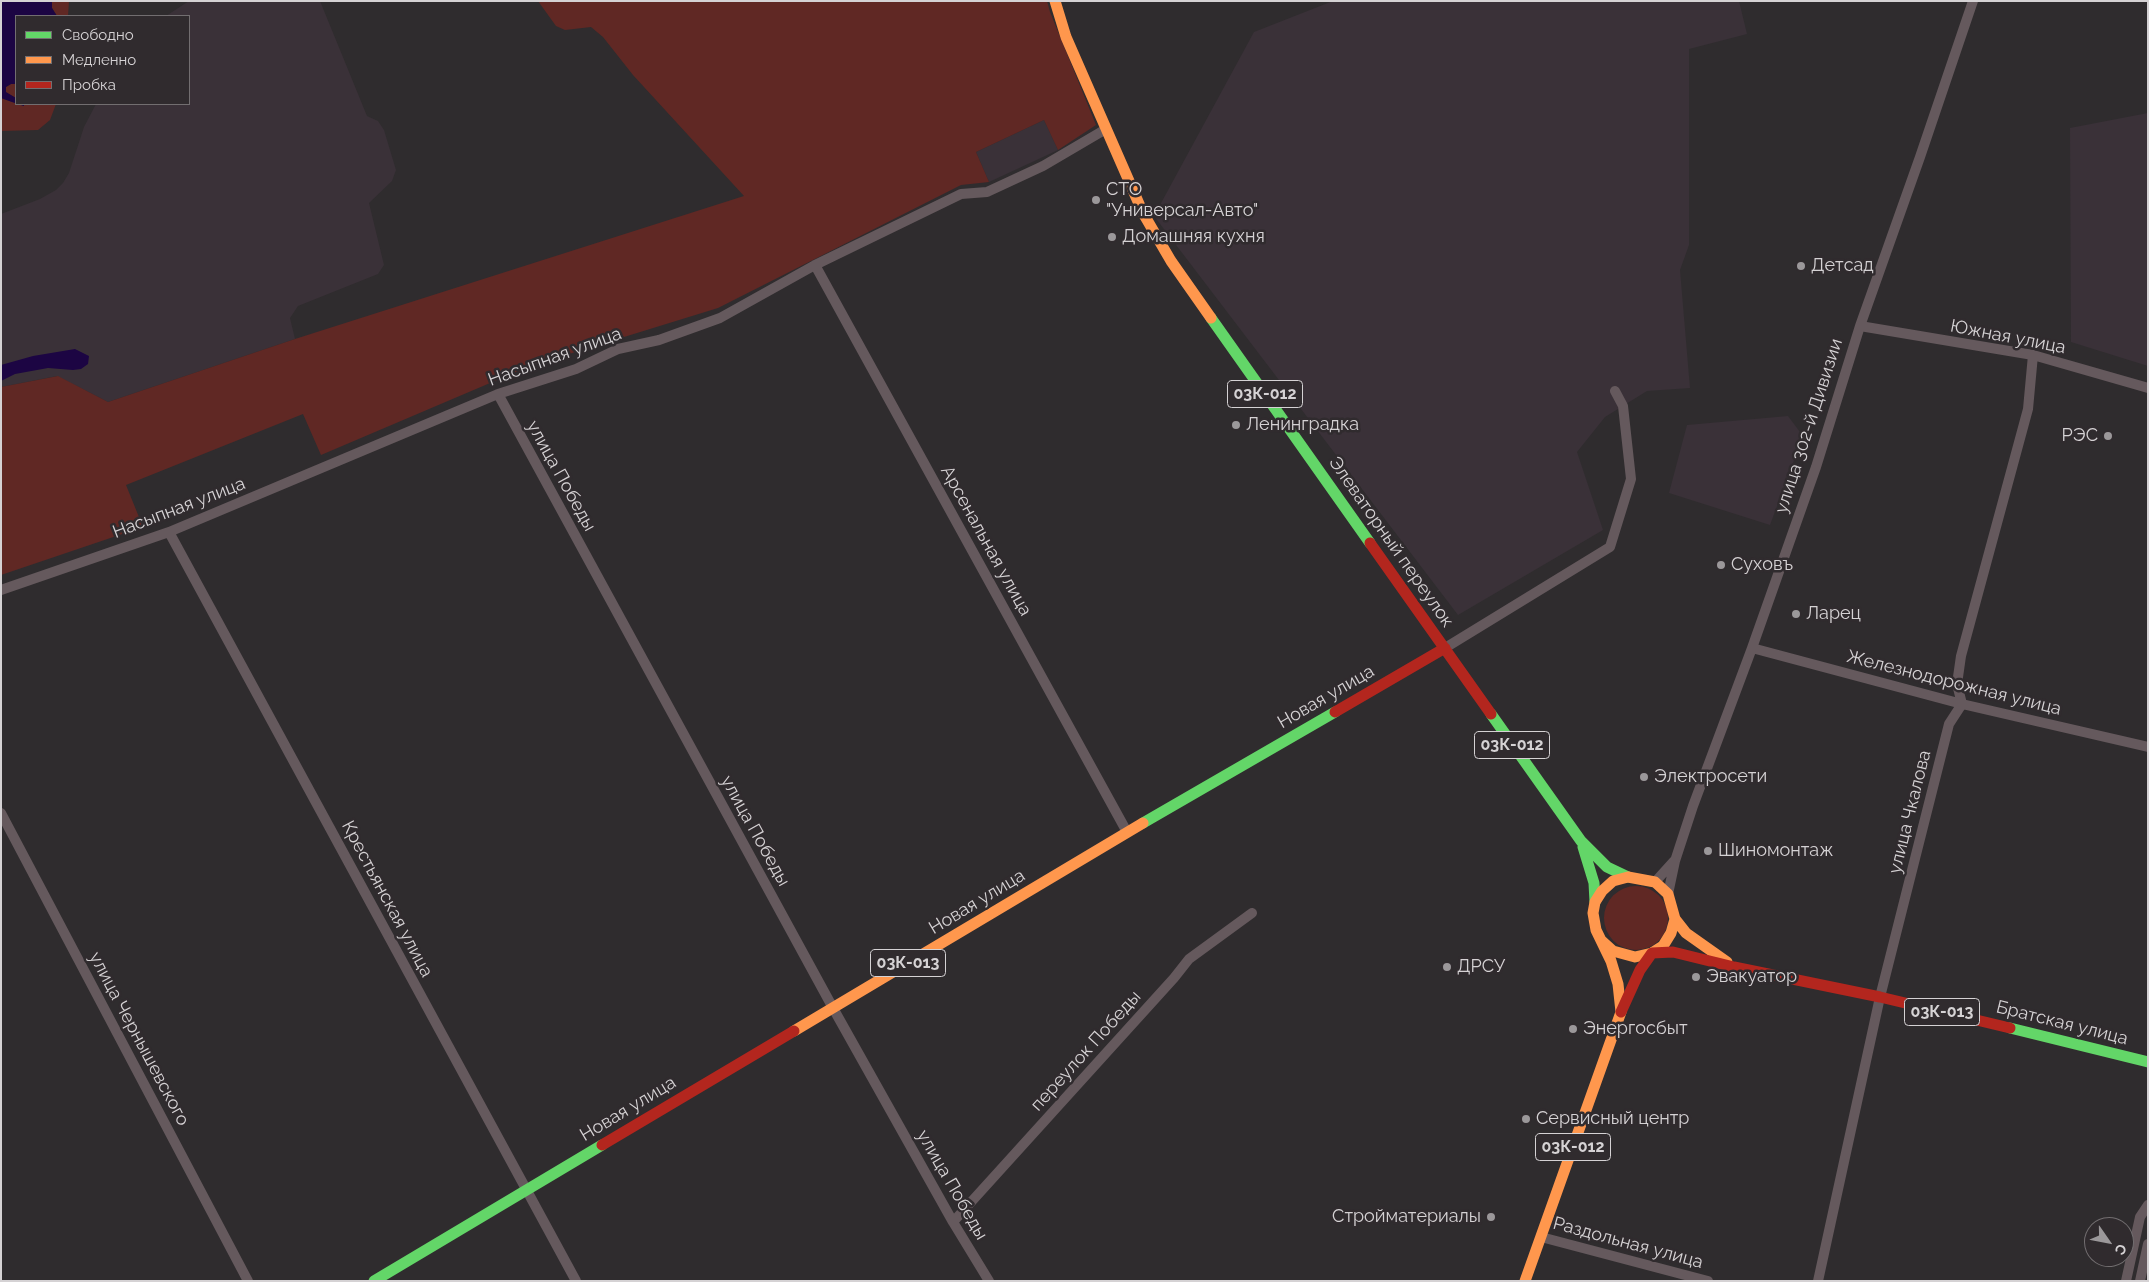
<!DOCTYPE html>
<meta charset="utf-8">
<style>
body{margin:0}
#map{position:relative;width:2149px;height:1282px;overflow:hidden;background:#2f2c2e;font-family:Raleway,sans-serif}
canvas{display:block}
.frame{position:absolute;inset:0;border:2px solid #d5d2d4;pointer-events:none}
.legend{position:absolute;left:15px;top:15px;width:175px;height:90px;box-sizing:border-box;background:#302b2e;border:1px solid #726e70;margin:0;padding:6px 9px;list-style:none;font-size:15px;color:#d5d2d4}
.legend li{display:flex;align-items:center;gap:10px;height:25px}
.legend b{width:25px;border:1px solid #726e70}
.north{position:absolute;left:2084px;top:1217px;width:50px;height:50px;box-sizing:border-box;background:#302b2e;border:1px solid #726e70;border-radius:50%;rotate:123deg;font-size:14px;font-weight:700;line-height:20px;text-align:center;color:#d5d2d4}
.north::after{content:'';display:block;margin:auto;width:18px;height:22px;background:#9b989a;clip-path:polygon(50% 0,100% 100%,50% 72%,0 100%)}
</style>
<div id="map">
<canvas width="2149" height="1282"></canvas>
<div class="frame"></div>
<ul class="legend">
<li><b style="height:6px;background:#63d668"></b>Свободно</li>
<li><b style="height:6px;background:#ff974d"></b>Медленно</li>
<li><b style="height:6px;background:#b3261e"></b>Пробка</li>
</ul>
<div class="north">С</div>
</div>
<script>
const ctx = document.querySelector('canvas').getContext('2d');
ctx.lineJoin = 'round';
function fill(path, color) {
  ctx.fillStyle = color;
  ctx.fill(path, 'evenodd');
}
function toPath(rows) {
  const path = new Path2D();
  for (const r of rows) {
    if (r.length === 3) {
      path.moveTo(r[0] + r[2], r[1]);
      path.arc(r[0], r[1], r[2], 0, 2 * Math.PI);
      continue;
    }
    path.moveTo(r[0], r[1]);
    for (let i = 2; i < r.length; i += 2) path.lineTo(r[i], r[i + 1]);
  }
  return path;
}
function trace(path, color, width, dash) {
  ctx.strokeStyle = color;
  ctx.lineWidth = width;
  ctx.lineCap = dash ? 'butt' : 'round';
  ctx.setLineDash(dash || []);
  ctx.stroke(path);
}
function label(font, color, halo, rows, align = 'center') {
  ctx.font = font + ' Raleway,sans-serif';
  ctx.lineWidth = 5;
  ctx.setLineDash([]);
  ctx.textBaseline = 'middle';
  ctx.strokeStyle = halo;
  ctx.fillStyle = color;
  for (const [text, x, y, turn = 0] of rows) {
    ctx.save();
    ctx.translate(x, y);
    ctx.rotate((+turn || 0) * Math.PI / 180);
    ctx.textAlign = isNaN(turn) ? turn : align;
    if (halo) ctx.strokeText(text, 0, 0);
    ctx.fillText(text, 0, 0);
    ctx.restore();
  }
}
const built = toPath([
 [189,1,320,1,367,116,378,121,384,130,396,170,392,181,369,203,384,265,378,274,298,306,290,318,295,339,108,402,57,376,1,387,1,214,40,199,56,190,63,183,69,173,84,127,96,104,189,104,189,16,166,16],
 [1333,1,1739,1,1747,34,1689,49,1689,245,1680,270,1690,388,1647,391,1605,417,1577,452,1603,530,1458,615,1154,216,1254,32],
 [2148,113,2148,366,2071,342,2070,128],
 [1044,120,1058,150,989,182,976,152],
 [1788,416,1803,436,1770,525,1669,493,1687,425]
]);
const green = toPath([
 [52,1,69,1,68,16,57,16,52,8],
 [538,1,1047,1,1050,12,1096,125,1058,150,1044,120,976,152,989,182,961,185,718,308,530,366,321,455,303,414,126,485,143,527,1,575,1,387,58,376,108,402,295,339,744,196,633,75,603,37,591,27,565,30,556,26],
 [11,84,16,84,16,98,6,93,6,87],
 [1,98,24,106,24,104,56,104,50,120,38,130,1,131],
 [1636,918,32]
]);
const water = toPath([
 [1,1,52,1,52,8,57,16,16,16,16,84,11,84,6,87,6,92,16,98,16,104,24,104,24,106,12,102,1,98],
 [75,349,89,356,88,364,81,369,73,370,48,368,15,374,1,381,1,365,33,356]
]);
const street = toPath([
 [815,265,1127,832],
 [1860,326,2033,355,2148,388],
 [498,394,833,1008,953,1222,989,1281],
 [169,532,576,1281],
 [1,590,169,532,498,394,576,369,618,349,659,340,720,318,815,265,961,194,987,192,1043,166,1106,129],
 [1445,648,1610,547,1631,479,1623,406,1615,391],
 [1752,648,1962,704,2148,747],
 [1,813,248,1281],
 [1655,882,1674,861],
 [1668,894,1675,861,1693,806,1752,648,1816,467,1860,326,1920,157,1973,1],
 [953,1222,1174,978,1189,959,1252,913],
 [1541,1237,1708,1281],
 [1818,1281,1880,997,1949,724,1962,704,1957,684,1961,656,2028,409,2033,355],
 [2126,1281,2140,1217,2148,1205],
 [2140,1281,2148,1244]
]);
const fast = toPath([
 [1211,318,1370,543],
 [1491,714,1581,841,1607,867,1628,877],
 [1143,823,1335,712],
 [1583,847,1594,883,1595,902],
 [2010,1028,2148,1062],
 [374,1281,602,1145]
]);
const slow = toPath([
 [1055,1,1066,37,1143,213,1171,261,1211,318],
 [1675,919,1686,933,1727,962],
 [1602,941,1613,951,1635,957,1652,953,1663,946,1671,933,1675,919,1668,894,1655,882,1628,877,1613,881,1602,891,1595,902,1593,913,1596,930,1611,961,1618,984,1621,1012],
 [794,1031,1143,823],
 [1525,1281,1621,1012]
]);
const jam = toPath([
 [1370,543,1491,714],
 [1335,712,1445,648],
 [1621,1012,1640,970,1652,953,1673,952,1734,967,1880,997,2010,1028],
 [602,1145,794,1031]
]);
const markers = [
 [1096,200,5,"#9b989a"],
 [1112,237,5,"#9b989a"],
 [1801,266,5,"#9b989a"],
 [1236,425,5,"#9b989a"],
 [2108,436,5,"#9b989a"],
 [1721,565,5,"#9b989a"],
 [1796,614,5,"#9b989a"],
 [1644,777,5,"#9b989a"],
 [1708,851,5,"#9b989a"],
 [1447,967,5,"#9b989a"],
 [1696,977,5,"#9b989a"],
 [1573,1029,5,"#9b989a"],
 [1526,1119,5,"#9b989a"],
 [1491,1217,5,"#9b989a"]
];
const shields = [
 [1265,394,75],
 [1512,745,75],
 [908,963,75],
 [1942,1012,75],
 [1573,1147,75]
];
const shieldNames = [
 ["03К-012",1265,394],
 ["03К-012",1512,745],
 ["03К-013",908,963],
 ["03К-013",1942,1012],
 ["03К-012",1573,1147]
];
const poiNames = [
 ["СТО",1106,190],
 ["\"Универсал-Авто\"",1106,211],
 ["Домашняя кухня",1122,237],
 ["Детсад",1811,266],
 ["Ленинградка",1246,425],
 ["РЭС",2098,436,"right"],
 ["Суховъ",1731,565],
 ["Ларец",1806,614],
 ["Электросети",1654,777],
 ["Шиномонтаж",1718,851],
 ["ДРСУ",1457,967],
 ["Эвакуатор",1706,977],
 ["Энергосбыт",1583,1029],
 ["Сервисный центр",1536,1119],
 ["Стройматериалы",1481,1217,"right"]
];
const streetNames = [
 ["Южная улица",2008,337,11],
 ["Насыпная улица",555,357,-20],
 ["улица 302-й Дивизии",1809,426,-72],
 ["улица Победы",561,476,61],
 ["Насыпная улица",179,508,-21],
 ["Арсенальная улица",986,541,61],
 ["Элеваторный переулок",1391,542,55],
 ["Железнодорожная улица",1954,683,14],
 ["Новая улица",1326,697,-30],
 ["улица Чкалова",1910,812,-76],
 ["улица Победы",755,831,61],
 ["Крестьянская улица",387,899,62],
 ["Новая улица",977,902,-31],
 ["Братская улица",2062,1023,14],
 ["улица Чернышевского",139,1039,62],
 ["переулок Победы",1086,1051,-48],
 ["Новая улица",628,1109,-31],
 ["улица Победы",952,1185,60],
 ["Раздольная улица",1628,1243,15]
];
fill(built, '#3a3138');
fill(green, '#602824');
fill(water, '#1c0543');
trace(street, '#65595d', 10);
trace(fast, '#63d668', 11);
trace(slow, '#ff974d', 11);
trace(jam, '#b3261e', 11);
for (const [x, y, r, color] of markers) {
  const dot = new Path2D();
  dot.arc(x, y, r, 0, 2 * Math.PI);
  ctx.fillStyle = color;
  ctx.fill(dot);
  trace(dot, '#302b2e', 2);
}
for (const [x, y, w] of shields) {
  const box = new Path2D();
  box.roundRect(x - w / 2, y - 13.5, w, 27, 4);
  ctx.fillStyle = '#302b2e';
  ctx.fill(box);
  trace(box, '#d5d2d4', 1);
}
label('bold 16px', '#d5d2d4', null, shieldNames);
label('18px', '#d5d2d4', '#302b2e', poiNames, 'left');
label('18px', '#d5d2d4', '#302b2e', streetNames);
</script>
